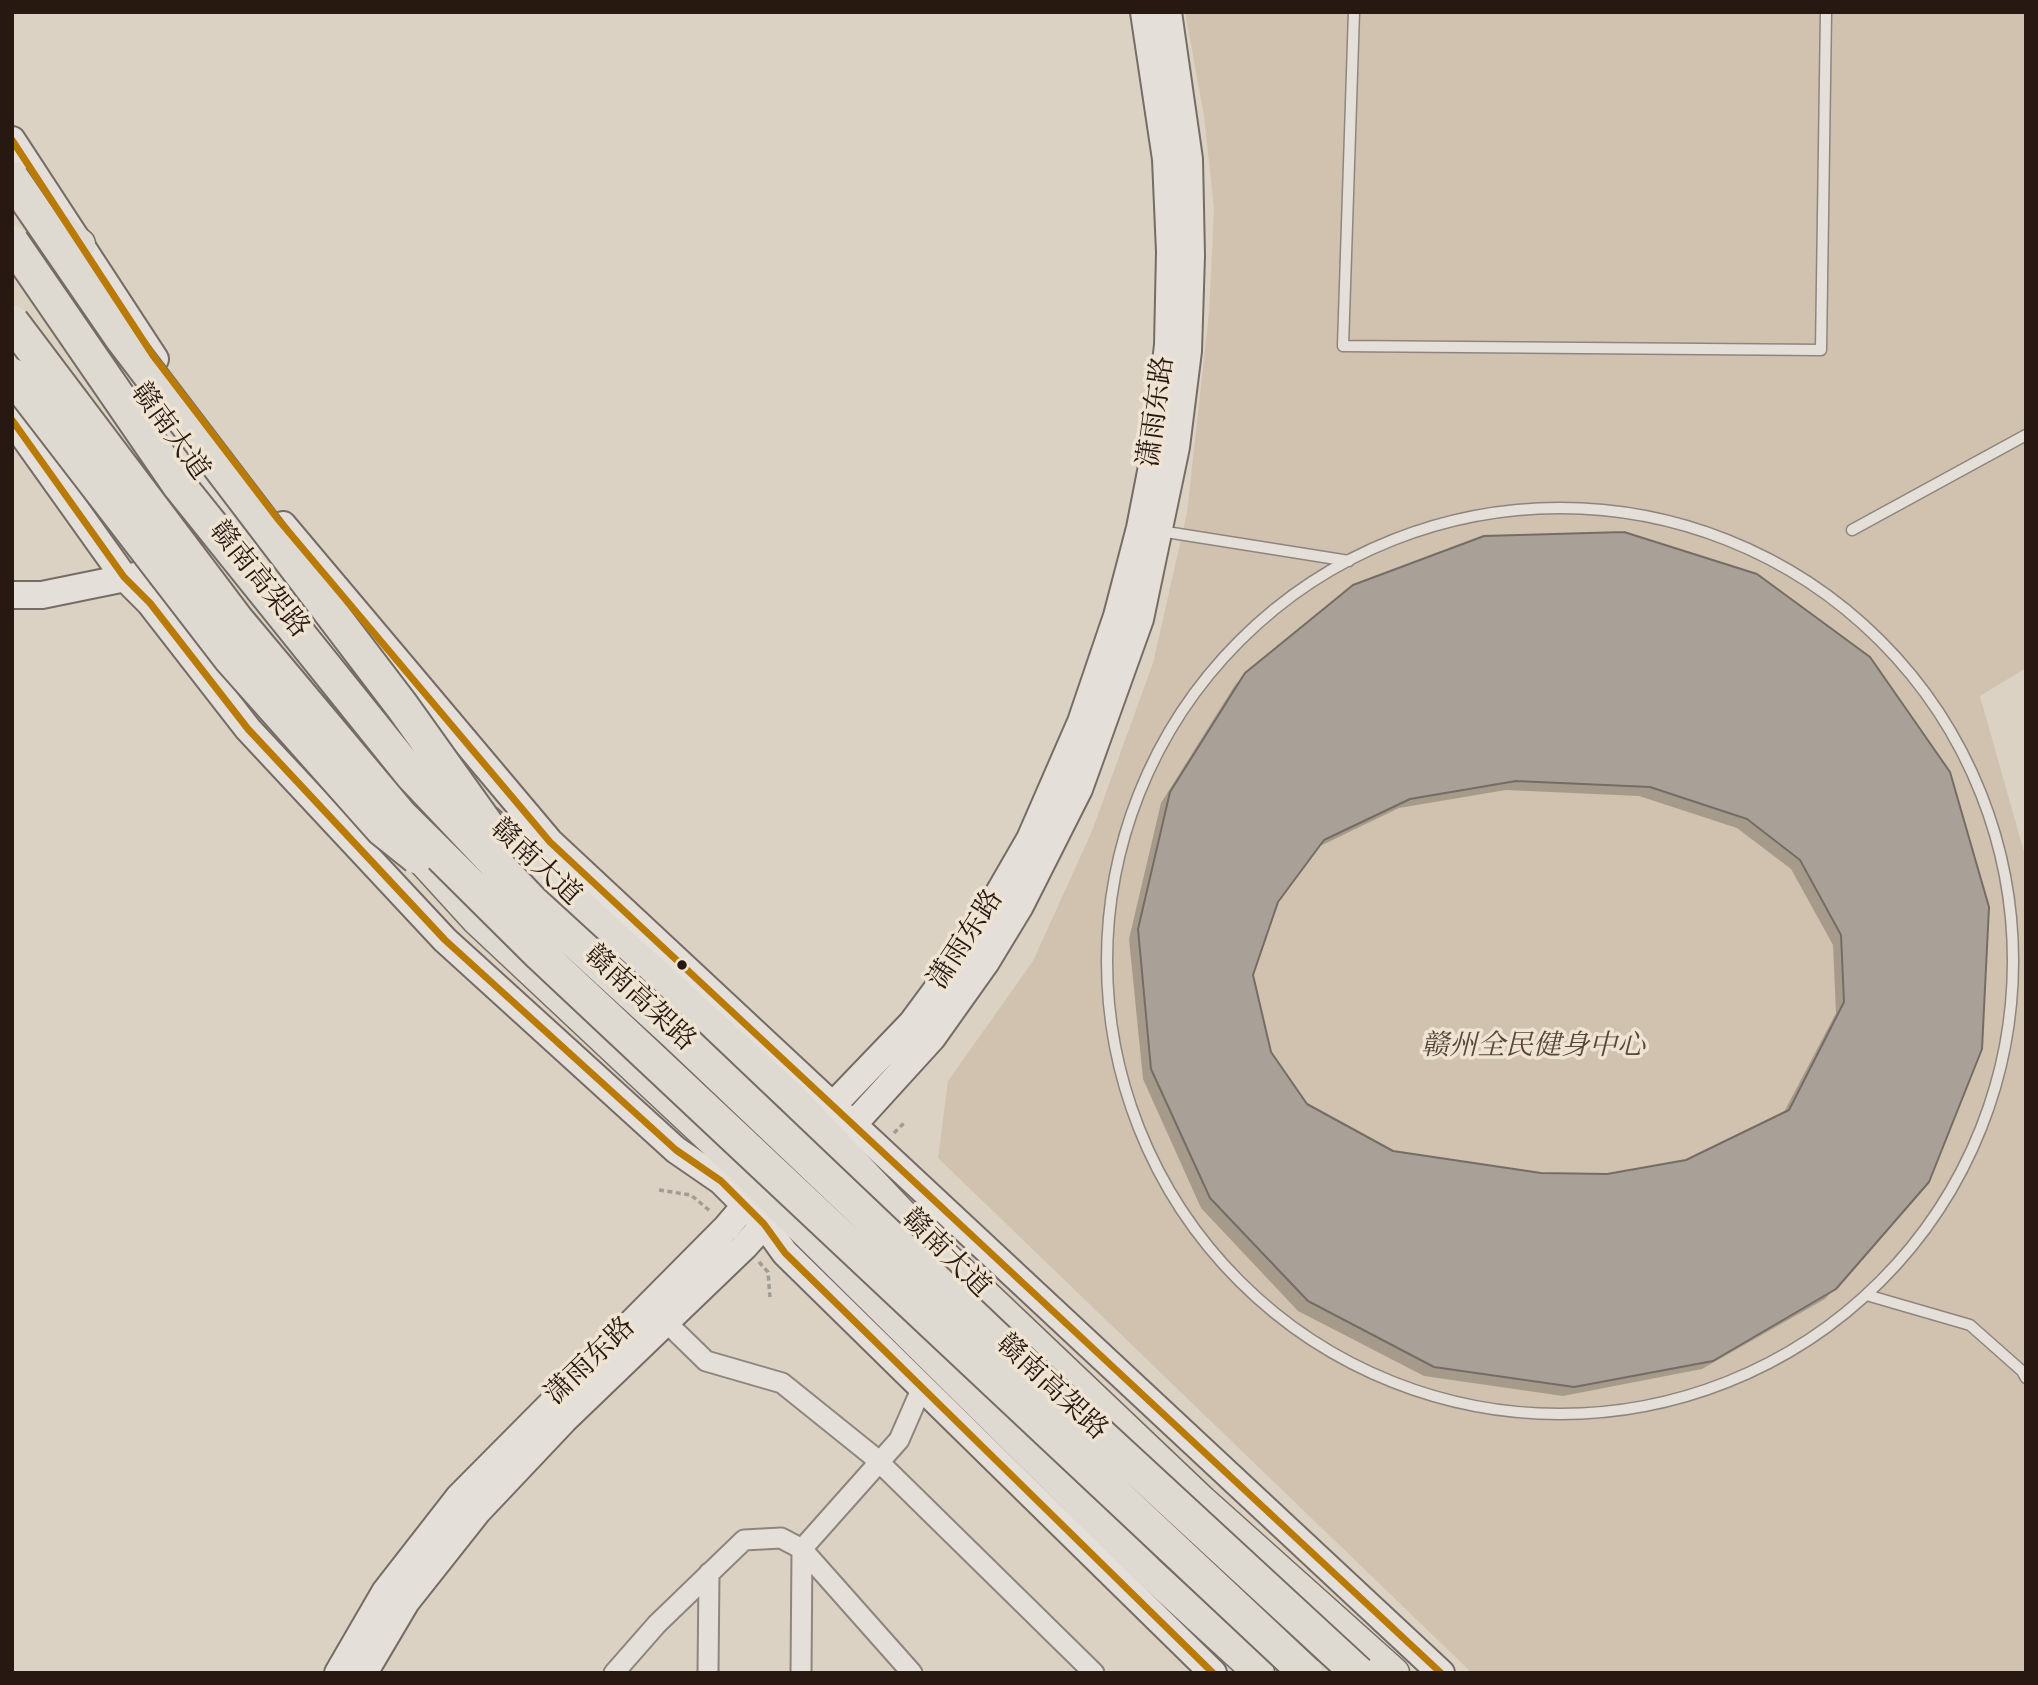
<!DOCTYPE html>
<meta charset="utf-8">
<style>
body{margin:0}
#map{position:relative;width:2038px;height:1685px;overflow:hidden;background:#dcd2c4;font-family:Vollkorn,serif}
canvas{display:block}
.frame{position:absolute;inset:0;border:14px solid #271811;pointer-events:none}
</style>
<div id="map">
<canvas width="2038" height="1685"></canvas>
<div class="frame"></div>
</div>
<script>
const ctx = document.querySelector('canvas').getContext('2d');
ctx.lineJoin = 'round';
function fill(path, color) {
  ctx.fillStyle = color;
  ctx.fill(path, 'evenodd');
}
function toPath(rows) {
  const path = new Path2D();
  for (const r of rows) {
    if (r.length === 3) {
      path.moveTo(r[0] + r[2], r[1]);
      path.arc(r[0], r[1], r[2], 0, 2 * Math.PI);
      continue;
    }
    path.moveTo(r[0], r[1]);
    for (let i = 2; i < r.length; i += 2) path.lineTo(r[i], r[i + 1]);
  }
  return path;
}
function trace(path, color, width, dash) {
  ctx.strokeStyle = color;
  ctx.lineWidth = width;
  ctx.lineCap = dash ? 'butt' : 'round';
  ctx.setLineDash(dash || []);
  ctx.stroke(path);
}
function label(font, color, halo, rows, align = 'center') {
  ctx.font = font + ' Vollkorn,"Noto Serif SC",serif';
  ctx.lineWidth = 7;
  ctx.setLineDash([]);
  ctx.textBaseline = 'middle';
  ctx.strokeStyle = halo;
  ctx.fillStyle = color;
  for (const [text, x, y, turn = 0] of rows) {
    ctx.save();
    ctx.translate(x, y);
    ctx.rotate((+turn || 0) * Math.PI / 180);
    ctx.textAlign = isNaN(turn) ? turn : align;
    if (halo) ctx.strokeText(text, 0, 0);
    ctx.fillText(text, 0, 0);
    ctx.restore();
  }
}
const green = toPath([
 [1185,12,2026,12,2026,668,1980,696,2026,859,2026,1673,1472,1673,938,1158,948,1081,1033,961,1092,831,1153,663,1187,513,1209,313,1214,209,1204,116]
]);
const shadow = toPath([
 [1868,658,1835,1288,1825,1299,1702,1369,1563,1396,1424,1376,1298,1311,1201,1208,1143,1079,1129,939,1161,803,1235,685,1246,674],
 [1506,790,1639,796,1737,828,1791,869,1833,945,1836,1013,1783,1114,1686,1161,1608,1176,1541,1175,1392,1152,1305,1105,1270,1052,1251,974,1276,901,1316,848,1399,808]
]);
const building = toPath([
 [1624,532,1757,574,1870,657,1950,772,1989,907,1982,1049,1929,1182,1836,1289,1713,1361,1574,1387,1434,1367,1308,1301,1210,1198,1151,1069,1138,929,1170,792,1245,673,1353,585,1484,536,1624,532],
 [1516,781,1650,787,1747,819,1800,860,1841,935,1844,1002,1789,1110,1686,1160,1607,1174,1541,1173,1393,1151,1307,1104,1271,1052,1253,975,1278,902,1324,840,1410,799,1516,781]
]);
const path = toPath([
 [894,1133,906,1121],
 [659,1190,691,1195,710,1211],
 [759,1262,768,1272,770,1297]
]);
const lane = toPath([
 [1354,12,1343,346,1821,350,1826,12],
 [1560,961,453],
 [1852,530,2026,435],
 [1160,531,1349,561],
 [1870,1296,1970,1325,2022,1371,2026,1378]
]);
const street = toPath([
 [666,1322,706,1361,782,1383,874,1457,1094,1673],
 [614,1673,657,1624,744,1540,781,1538,802,1549,912,1673],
 [708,1673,709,1573],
 [801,1673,802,1549,899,1440,923,1385]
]);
const secondary = toPath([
 [12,140,155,359],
 [12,420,124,577,150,603,248,729,445,940,676,1150,721,1181,764,1224,785,1253,1213,1673],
 [283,525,550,842,1441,1673],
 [12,595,42,595,140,575],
 [841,1138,932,1038,986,962,1020,906,1079,789,1140,619,1176,447,1188,351,1191,256,1189,159,1168,12],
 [338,1673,385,1592,459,1497,726,1228,815,1124,912,1023,966,950,1030,839,1081,722,1117,616,1140,528,1157,441,1168,345,1170,252,1166,159,1144,12],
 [364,1673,406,1602,478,1511,564,1420,744,1247,795,1190]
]);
const primary = toPath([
 [41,215,80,244],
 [64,282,127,378,247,540,414,748],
 [12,350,42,393],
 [487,820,792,1098,918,1231,1202,1501,1394,1673],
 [403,839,476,919,733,1160,1148,1571,1259,1673]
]);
const highwayBridge = toPath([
 [12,178,121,337,402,706,499,842],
 [12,242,179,485,412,775,533,903,675,1033,1022,1363,1358,1673],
 [12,322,236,619,401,816,540,954,1306,1673],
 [12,375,230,658,382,829,417,857]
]);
const bus1 = toPath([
 [12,140,154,357,277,518,550,842,1441,1673],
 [12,420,124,577,150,603,248,729,445,940,676,1150,721,1181,764,1224,785,1253,1213,1673]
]);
const markers = [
 [682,965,6,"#271811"]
];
const streetNames = [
 ["潇雨东路",1159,412,-82],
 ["赣南大道",168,433,54],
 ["赣南高架路",257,581,51],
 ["赣南大道",534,864,43],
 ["潇雨东路",968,941,-57],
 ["赣南高架路",638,1000,43],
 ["赣南大道",944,1255,45],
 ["潇雨东路",592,1363,-44],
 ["赣南高架路",1050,1389,43]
];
const parkNames = [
 ["赣州全民健身中心",1533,1049]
];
fill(green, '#d0c2ae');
fill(shadow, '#0003');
fill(building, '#a9a197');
trace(building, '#756d65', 2);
trace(lane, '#8e867e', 13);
trace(street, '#8e867e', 23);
trace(secondary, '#756d65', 30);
trace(primary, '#756d65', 33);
trace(path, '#a19c95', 3.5, [5, 3.5]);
trace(lane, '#e4dfd8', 10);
trace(street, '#e4dfd8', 19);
trace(secondary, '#e4dfd8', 26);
trace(primary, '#dfdad1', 30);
trace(highwayBridge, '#756d65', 37, []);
trace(highwayBridge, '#dfdad1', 33);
trace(bus1, '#b97b05', 7);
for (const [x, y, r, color] of markers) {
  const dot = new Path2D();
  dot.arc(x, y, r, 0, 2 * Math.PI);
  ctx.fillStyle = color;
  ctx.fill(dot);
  trace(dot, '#efe3d2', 2.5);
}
label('28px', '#271811', '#efe3d2', streetNames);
label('italic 28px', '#57473b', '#efe3d2', parkNames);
</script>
